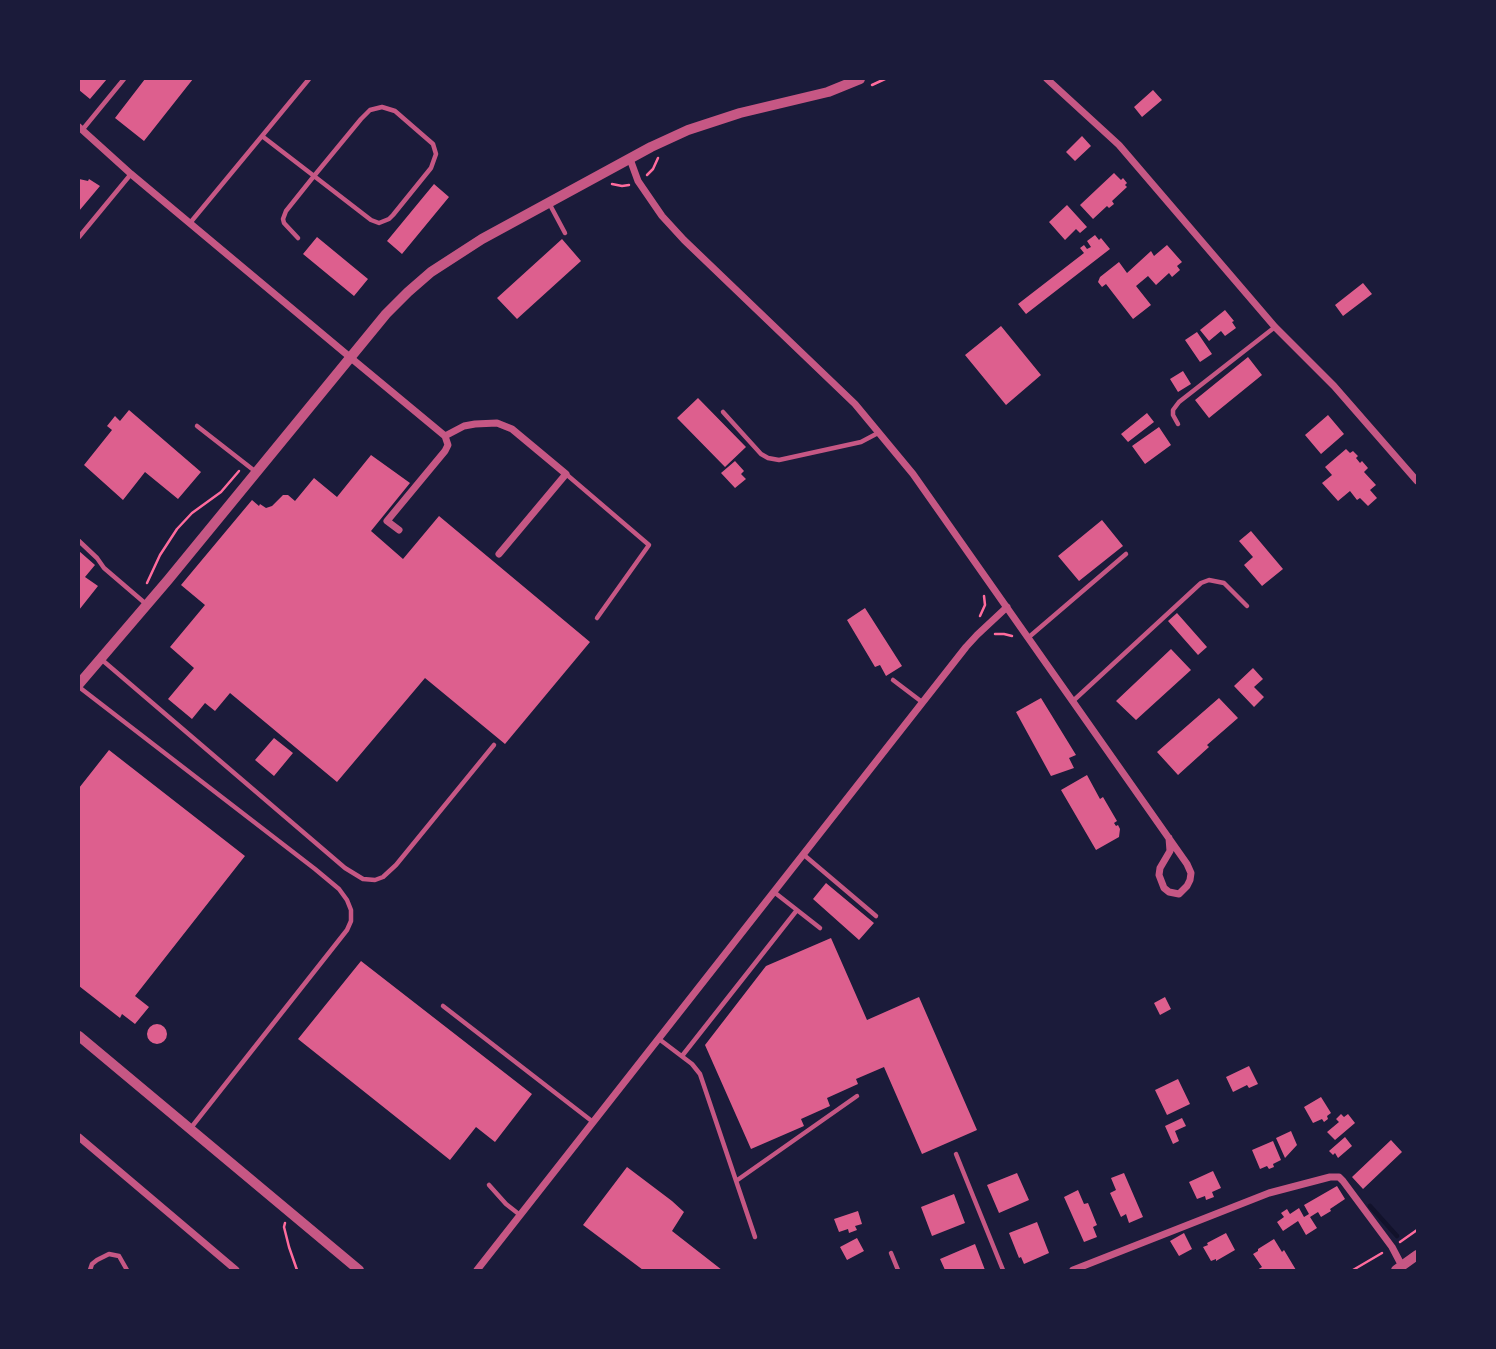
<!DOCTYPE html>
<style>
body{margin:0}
#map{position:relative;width:1496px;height:1349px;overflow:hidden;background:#1b1b3a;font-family:Signika,sans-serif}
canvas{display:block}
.frame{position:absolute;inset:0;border:80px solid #1b1b3a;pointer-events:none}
</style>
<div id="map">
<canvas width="1496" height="1349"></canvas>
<div class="frame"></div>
</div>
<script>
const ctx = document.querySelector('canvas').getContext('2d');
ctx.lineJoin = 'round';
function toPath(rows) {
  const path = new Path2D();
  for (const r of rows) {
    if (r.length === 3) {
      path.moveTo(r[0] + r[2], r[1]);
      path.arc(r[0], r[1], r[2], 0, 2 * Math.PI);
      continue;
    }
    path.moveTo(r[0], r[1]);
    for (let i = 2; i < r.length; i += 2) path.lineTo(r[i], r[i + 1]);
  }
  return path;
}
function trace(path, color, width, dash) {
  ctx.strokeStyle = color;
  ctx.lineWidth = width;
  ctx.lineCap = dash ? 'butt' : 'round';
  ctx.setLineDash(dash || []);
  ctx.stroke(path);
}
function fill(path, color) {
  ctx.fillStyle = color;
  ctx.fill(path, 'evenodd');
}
const stream = toPath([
 [1370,1206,1397,1236]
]);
const building = toPath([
 [79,79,107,79,90,99,79,90],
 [145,79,193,79,144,141,115,118],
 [1153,90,1162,100,1142,117,1134,107],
 [1082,136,1091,146,1075,161,1066,152],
 [1114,173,1121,180,1123,178,1127,183,1125,185,1127,187,1112,201,1114,204,1109,208,1107,206,1093,219,1080,205],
 [79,179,88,181,89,179,100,186,79,211],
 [434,184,449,197,402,254,387,241],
 [1067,205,1087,227,1080,233,1076,229,1065,240,1049,222],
 [1095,235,1099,240,1101,238,1110,249,1026,314,1018,304,1084,253,1080,248,1084,245,1087,249,1091,247,1087,241],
 [317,237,368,279,354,296,303,254],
 [562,239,581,261,517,319,497,298],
 [1167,245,1182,262,1177,266,1180,270,1172,277,1169,273,1156,285,1148,276,1136,286,1151,305,1133,319,1106,284,1102,287,1098,282,1100,277,1119,262,1127,273,1151,251,1154,256],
 [1363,283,1372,294,1343,316,1335,305],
 [1225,310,1234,321,1232,322,1236,328,1225,336,1221,331,1209,341,1200,330],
 [1001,326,1041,375,1006,405,965,355],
 [1197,332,1212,354,1200,362,1185,340],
 [1248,357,1262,375,1209,418,1195,400],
 [1183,371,1191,384,1178,392,1170,379],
 [698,398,746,447,725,467,677,418],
 [129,410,201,472,178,499,145,472,123,500,84,465,112,430,107,426,115,416,120,421],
 [1147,413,1154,422,1128,442,1121,434],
 [1328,415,1344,434,1321,454,1305,435],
 [1159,427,1171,445,1145,464,1132,446],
 [1346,449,1350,453,1353,451,1358,456,1356,458,1360,463,1362,461,1368,468,1364,472,1376,485,1370,490,1377,498,1368,506,1360,498,1357,500,1350,491,1338,501,1322,483,1332,475,1325,467],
 [371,455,410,483,371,531,403,559,439,516,590,642,505,744,425,678,337,782,230,693,215,711,205,703,192,719,168,699,194,668,170,647,205,605,181,585,252,500,259,506,260,504,266,508,272,506,283,495,288,495,295,501,314,478,337,497],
 [735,461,744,471,741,474,746,479,735,488,721,473],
 [1102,520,1123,546,1079,581,1058,556],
 [1251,531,1283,569,1262,586,1244,565,1253,557,1239,541],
 [79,551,95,565,85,577,98,586,79,610],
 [865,608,902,666,886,676,880,665,875,667,847,620],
 [1177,613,1207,647,1198,655,1168,621],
 [1171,649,1191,670,1136,720,1116,701],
 [1253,668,1263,679,1254,687,1264,697,1254,707,1234,686],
 [1041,698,1076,755,1069,758,1074,768,1051,776,1016,712],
 [1219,698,1238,718,1207,745,1209,747,1178,775,1157,752],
 [274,738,293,753,274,776,255,760],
 [109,750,245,856,135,996,149,1007,135,1024,122,1014,120,1018,79,986,79,788],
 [1087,775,1100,799,1103,797,1117,821,1114,823,1116,826,1118,825,1120,829,1119,837,1096,850,1061,790],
 [826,883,874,923,859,940,813,899],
 [831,938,867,1020,919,997,977,1130,922,1154,884,1067,856,1079,858,1084,827,1098,830,1106,801,1119,804,1126,751,1149,705,1045,766,966],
 [361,961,532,1094,495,1142,476,1127,450,1160,298,1039],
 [1165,997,1171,1009,1160,1015,1154,1003],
 [157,1034,10],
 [1249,1066,1258,1084,1249,1088,1247,1085,1233,1092,1226,1077],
 [1178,1079,1190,1104,1167,1115,1155,1090],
 [1321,1097,1331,1113,1327,1116,1328,1119,1324,1122,1322,1119,1313,1123,1304,1107],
 [1341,1114,1344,1117,1348,1114,1355,1123,1335,1140,1327,1132,1339,1122,1336,1119],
 [1182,1118,1186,1126,1175,1131,1179,1141,1173,1144,1165,1126],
 [1291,1131,1297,1145,1285,1158,1276,1138],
 [1345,1137,1352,1146,1338,1158,1335,1153,1333,1155,1329,1151],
 [1391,1140,1402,1152,1363,1189,1352,1177],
 [1273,1141,1281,1160,1273,1164,1274,1167,1269,1169,1267,1166,1260,1169,1252,1150],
 [627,1167,672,1201,684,1212,672,1231,722,1270,643,1270,583,1225],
 [1213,1171,1221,1188,1212,1192,1214,1197,1206,1200,1205,1196,1197,1199,1189,1182],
 [1017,1173,1029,1200,999,1213,987,1185],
 [1124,1173,1143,1217,1129,1223,1126,1214,1121,1217,1110,1193,1116,1190,1111,1178],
 [1337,1186,1345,1199,1330,1209,1331,1211,1321,1217,1318,1212,1310,1217,1317,1228,1306,1235,1298,1221,1283,1231,1277,1222,1284,1217,1281,1213,1287,1209,1290,1214,1299,1208,1304,1217,1309,1214,1304,1205],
 [1078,1190,1084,1204,1088,1203,1097,1225,1093,1227,1097,1237,1084,1242,1064,1197],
 [954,1194,965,1223,932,1236,921,1207],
 [858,1211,862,1224,855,1226,857,1230,849,1233,848,1229,839,1232,834,1219],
 [1037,1222,1049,1253,1024,1264,1021,1257,1019,1258,1009,1233],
 [1184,1233,1192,1249,1179,1256,1170,1241],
 [1226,1233,1235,1250,1216,1261,1216,1259,1211,1261,1203,1247,1208,1245,1207,1243],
 [857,1238,864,1251,847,1260,840,1247],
 [1274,1239,1282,1252,1284,1250,1296,1270,1257,1270,1262,1267,1253,1254,1258,1251,1258,1249],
 [975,1244,985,1270,945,1270,940,1259]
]);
const path = toPath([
 [872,85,885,79],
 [647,175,653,169,658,158],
 [612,184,622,186,629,185],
 [147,583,160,555,177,529,192,513,221,492,239,471],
 [980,616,985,605,984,596],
 [995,634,1004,634,1012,636],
 [285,1223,284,1227,289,1247,297,1270],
 [1400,1242,1417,1230],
 [1353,1270,1382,1253]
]);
const service = toPath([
 [83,129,124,79],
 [262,136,309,79],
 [549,203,565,233],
 [190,223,262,136,314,176,371,220,379,223,389,219,393,215,431,168,436,154,433,144,395,111,382,107,370,110,361,119,314,176,286,211,283,219,284,223,298,238],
 [79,237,131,174],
 [723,412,761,454,768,458,779,460,861,442,878,433],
 [1178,424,1173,415,1173,410,1179,402,1275,327],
 [197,426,256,472],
 [566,474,649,545,597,618],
 [79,541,97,558,104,568,146,604],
 [1029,637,1126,554],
 [101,659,345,868,363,879,375,880,383,877,396,865,494,745],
 [893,680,922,702],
 [79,687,315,869,339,889,347,900,351,910,351,921,347,930,190,1129],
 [1073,701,1201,583,1209,580,1224,583,1247,606],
 [804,855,876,916],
 [774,892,820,928],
 [443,1006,593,1122],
 [659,1039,692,1064,700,1074,755,1237],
 [682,1056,797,910],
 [956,1154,1003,1270],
 [736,1181,857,1096],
 [489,1185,506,1204,520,1215],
 [891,1253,898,1270],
 [90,1270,92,1264,97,1260,109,1254,119,1256,127,1270]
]);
const minor = toPath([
 [1047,79,1119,145,1275,327,1334,386,1417,481],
 [79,127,131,174,351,358,445,436,448,445,445,451,387,521,399,530],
 [630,159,638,181,662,216,684,240,855,404,913,474,1187,864,1191,873,1190,880,1187,886,1179,894,1169,892,1164,888,1159,875,1160,868,1170,851,1169,838],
 [445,436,464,426,475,424,497,423,512,429,566,474,499,554],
 [79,1137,236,1270],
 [477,1270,966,647,977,635,1007,607],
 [1073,1270,1269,1193,1330,1177,1339,1177,1343,1181,1392,1247,1402,1266]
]);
const tertiary = toPath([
 [79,684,168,580,386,314,408,292,431,272,482,239,651,147,688,130,740,113,828,92,860,79],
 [79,1036,359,1270],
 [1396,1270,1417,1255]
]);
trace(stream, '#12122b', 4.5);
fill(building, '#dd5f8e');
trace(path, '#ff6b9d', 2.5);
trace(service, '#c65784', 4.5);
trace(minor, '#c65784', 7);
trace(tertiary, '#c65784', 10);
</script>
